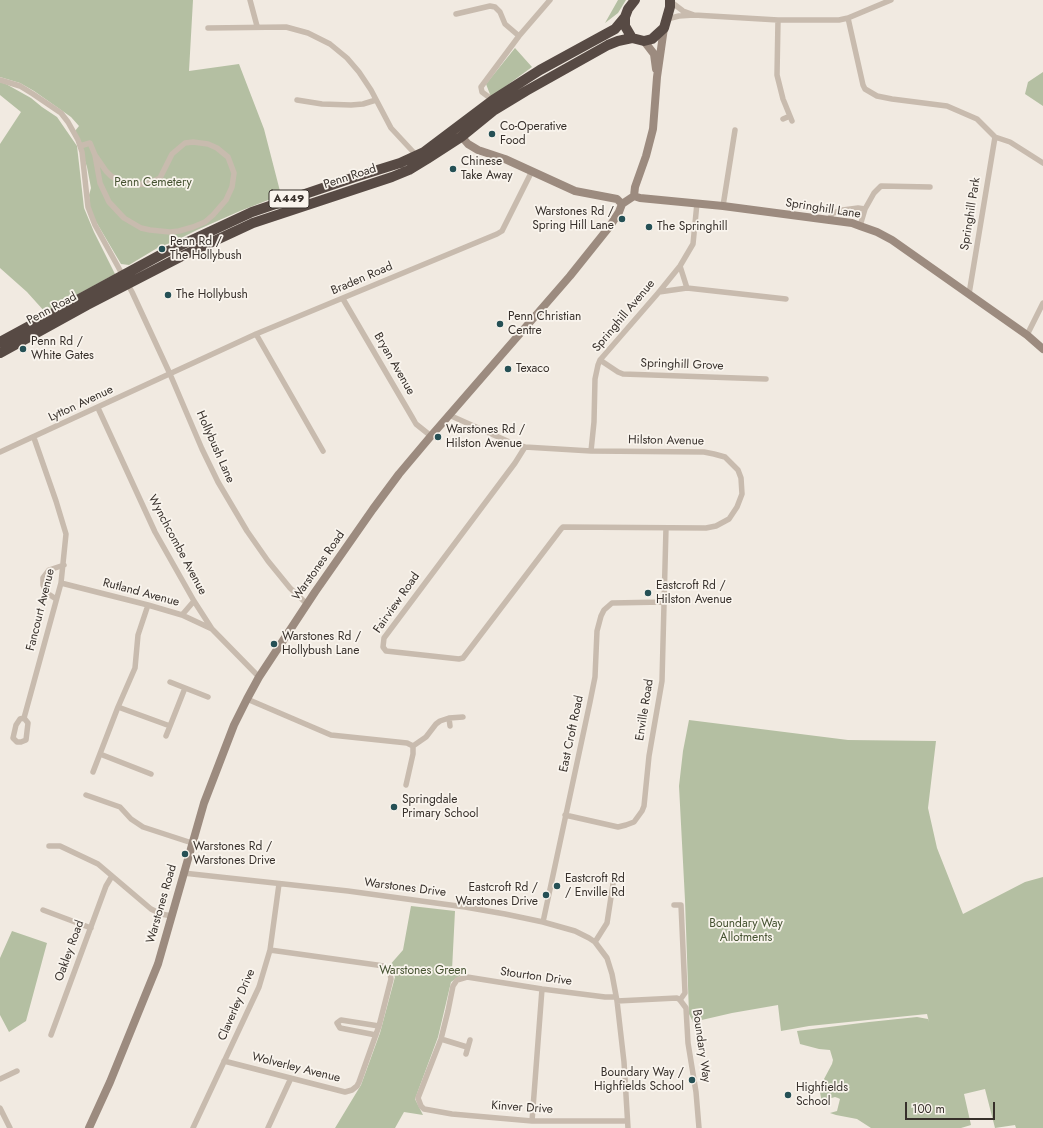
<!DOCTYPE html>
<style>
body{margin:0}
#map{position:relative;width:1043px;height:1128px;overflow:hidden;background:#f1eae1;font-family:Jost,sans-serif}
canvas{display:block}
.scale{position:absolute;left:905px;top:1102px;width:90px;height:18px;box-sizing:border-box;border:2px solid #37302b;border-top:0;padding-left:5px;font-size:12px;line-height:14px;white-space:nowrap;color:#37302b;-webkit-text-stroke:3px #f9f4ed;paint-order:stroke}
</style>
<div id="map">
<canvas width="1043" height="1128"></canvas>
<div class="scale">100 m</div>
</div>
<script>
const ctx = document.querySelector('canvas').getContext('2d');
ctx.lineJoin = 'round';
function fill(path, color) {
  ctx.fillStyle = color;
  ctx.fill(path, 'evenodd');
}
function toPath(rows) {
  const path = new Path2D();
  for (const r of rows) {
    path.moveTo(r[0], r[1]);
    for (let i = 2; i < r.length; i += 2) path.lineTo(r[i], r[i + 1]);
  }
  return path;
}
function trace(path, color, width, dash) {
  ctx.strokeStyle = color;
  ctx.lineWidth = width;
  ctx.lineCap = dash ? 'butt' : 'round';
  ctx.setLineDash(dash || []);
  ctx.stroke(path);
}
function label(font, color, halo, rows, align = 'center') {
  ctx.font = font + ' Jost,sans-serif';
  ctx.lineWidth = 3.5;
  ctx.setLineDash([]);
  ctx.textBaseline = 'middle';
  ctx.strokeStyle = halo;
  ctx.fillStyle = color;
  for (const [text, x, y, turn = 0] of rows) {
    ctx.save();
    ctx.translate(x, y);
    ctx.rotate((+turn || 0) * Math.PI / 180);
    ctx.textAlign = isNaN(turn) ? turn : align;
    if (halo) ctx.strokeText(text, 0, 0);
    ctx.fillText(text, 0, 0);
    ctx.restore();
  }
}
const green = toPath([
 [0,0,193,0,189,71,239,64,264,129,281,195,240,211,197,230,173,242,159,247,129,265,121,264,95,220,90,207,89,195,91,188,87,167,75,131,79,126,71,117,34,91,20,83,0,77],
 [618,0,626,0,618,13,605,23],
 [515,48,532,67,491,97,486,84],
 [1043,72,1043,106,1025,94,1028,82],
 [0,82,6,84,31,98,42,107,57,117,77,146,84,208,94,232,115,274,45,312,27,292,0,268,0,144,21,112,0,95],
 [689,720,848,740,936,741,928,808,937,848,963,914,1025,882,1043,877,1043,1128,1016,1128,1015,1125,995,1128,985,1089,964,1094,971,1125,961,1128,871,1128,857,1119,836,1115,830,1113,837,1111,840,1099,838,1098,835,1097,828,1099,825,1102,827,1105,825,1107,822,1103,820,1092,825,1086,824,1079,832,1064,833,1060,830,1050,819,1049,800,1044,797,1031,869,1022,917,1017,928,1019,929,1022,927,1014,809,1026,781,1031,778,1005,732,1013,693,1022,689,1014,685,900,679,786,683,751],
 [411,906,455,911,452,970,464,973,451,982,438,1037,415,1099,423,1115,404,1112,395,1128,335,1128,361,1085,380,1033,395,977,389,966,403,950],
 [12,931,47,943,26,1021,9,1032,0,1015,0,958]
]);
const street = toPath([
 [250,0,257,26],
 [456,14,490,6,495,7,500,12,505,24,519,36],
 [694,15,778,20,839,20,848,18,891,0],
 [848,18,863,85,865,89,877,96,892,99,947,106,977,119,995,137],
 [667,19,679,16,694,15,683,11,670,1],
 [778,20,777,75,783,99,792,121],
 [208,28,286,27,308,33,330,44,347,58,359,72,371,90,391,128,417,156],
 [0,80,20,86,33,94,61,113,68,122,78,140,82,152,88,207,95,225,132,292,170,374,202,449,218,482,247,531,268,561,290,588,307,604],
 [297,100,322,104,351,105,363,104,376,100],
 [494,101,482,92,481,87,519,36,550,0],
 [783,119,790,116],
 [80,146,90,143,95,155,106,171,111,176,123,183,136,185,149,183,160,178,172,154,185,143,193,142,208,144,217,148,228,157,234,173,232,187,226,200,213,215,205,222,193,227,179,231,170,232,150,230,141,228,124,218,109,202,100,183,95,155],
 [723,206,735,130],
 [828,220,833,213,843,210,858,208,865,209],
 [860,226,865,209,874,193,881,186,930,187],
 [687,288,786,299],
 [659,292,687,288,680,266],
 [969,294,995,137,1010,142,1043,163],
 [343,299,412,417,416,424,431,436],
 [256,334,323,451],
 [1027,335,1043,303],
 [600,360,618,372,623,374,766,379],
 [98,408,155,532,194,601,212,629,259,677],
 [449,415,514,444,525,447,591,451,704,452,714,454,725,457,738,470,741,478,742,494,737,507,729,519,716,526,706,528,563,527,561,529,463,658,459,659,386,651,383,647,384,638,515,463,525,447],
 [591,451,594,422,595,379,598,365,600,360,659,292,680,266,693,244,697,203],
 [0,452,256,334,497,234,502,231,532,171],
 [61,583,148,605,182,615,212,629],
 [56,599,47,593,43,585,43,578,49,570,64,565],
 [182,615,194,601],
 [170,682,208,697],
 [247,699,331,735,407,743,413,746,413,754,406,785],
 [118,707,170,726,185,688],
 [24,718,28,723,26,740,21,742,17,742,13,738,16,725,20,719,24,718,61,583,66,534,56,501,34,438],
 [449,718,450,726],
 [166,736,170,726],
 [413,746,426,737,436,724,440,721,449,718,463,717],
 [100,754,151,774],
 [93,772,118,707,135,668,138,635,148,605],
 [86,795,120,807,131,819,143,827,192,843],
 [565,815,618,827,626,825,634,822,642,811,644,806,649,756,662,681,666,528],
 [49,846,60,846,98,864,151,909,161,914,172,916],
 [183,873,348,891,465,907,505,914,543,922,575,931,589,938,595,942,607,958,612,974,617,1001,624,1062,628,1128],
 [674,905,681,905,685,993,680,1000],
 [43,910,91,928],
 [543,922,590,702,595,677,597,631,601,616,604,610,612,603,663,602],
 [595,942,607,923,613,884],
 [616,997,605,997,542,989,467,977,457,980,453,986,448,1011,441,1039,418,1098,421,1106,424,1109,452,1114,532,1121,627,1121],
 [680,1000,686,1008,688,1043,696,1092,699,1128],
 [617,1001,677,998,680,1000],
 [51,1035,106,886,112,876],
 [376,1035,340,1028,337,1023,341,1020,379,1026],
 [441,1039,467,1047],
 [466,1054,470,1040],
 [224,1061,345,1092,352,1090,357,1086,359,1082,379,1026,391,979,390,974,387,969,383,966,377,965,270,950],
 [0,1079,17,1071],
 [0,1108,10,1128],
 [532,1121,542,989],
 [193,1128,259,987,270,950,279,884],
 [268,1128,291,1078]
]);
const secondary = toPath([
 [644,41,654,54,656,69],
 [455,129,468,144,478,150,505,159,575,191,617,199,622,204],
 [634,196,640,198,723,206,852,223,860,226,877,232,892,240,963,290,1027,335,1043,349],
 [89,1128,110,1082,158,964,204,803,234,725,247,699,259,677,315,592,373,509,399,474,431,436,570,276,610,226,619,212,622,204,634,196,635,187,646,156,653,129,657,77,664,28]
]);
const highway = toPath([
 [635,0,628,9,625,17,625,26,632,38,644,41,652,39,664,28,670,7,670,0],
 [0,342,164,253,252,212,355,177,400,163,424,152,493,100,540,70,615,29,625,17],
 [0,353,87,305,182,256,253,223,392,177,409,170,427,159,461,137,493,111,526,91,608,45,618,41,632,38]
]);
const markers = [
 [492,134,4,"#255055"],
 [453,169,4,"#255055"],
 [622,219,4,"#255055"],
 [649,227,4,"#255055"],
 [162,249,4,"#255055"],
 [168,295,4,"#255055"],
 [500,324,4,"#255055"],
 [23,349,4,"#255055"],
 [508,369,4,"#255055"],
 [438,437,4,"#255055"],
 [648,593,4,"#255055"],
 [274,644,4,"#255055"],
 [394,807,4,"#255055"],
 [185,854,4,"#255055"],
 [557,886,4,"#255055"],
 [546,895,4,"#255055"],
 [692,1080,4,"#255055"],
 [788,1095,4,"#255055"]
];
const shields = [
 [289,199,40]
];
const shieldNames = [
 ["A449",289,199]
];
const poiNames = [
 ["Co-Operative",500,127],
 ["Food",500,141],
 ["Chinese",461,162],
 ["Take Away",461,176],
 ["Warstones Rd /",614,212,"right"],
 ["Spring Hill Lane",614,226,"right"],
 ["The Springhill",657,227],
 ["Penn Rd /",170,242],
 ["The Hollybush",170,256],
 ["The Hollybush",176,295],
 ["Penn Christian",508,317],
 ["Centre",508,331],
 ["Penn Rd /",31,342],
 ["White Gates",31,356],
 ["Texaco",516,369],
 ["Warstones Rd /",446,430],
 ["Hilston Avenue",446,444],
 ["Eastcroft Rd /",656,586],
 ["Hilston Avenue",656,600],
 ["Warstones Rd /",282,637],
 ["Hollybush Lane",282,651],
 ["Springdale",402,800],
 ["Primary School",402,814],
 ["Warstones Rd /",193,847],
 ["Warstones Drive",193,861],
 ["Eastcroft Rd",565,879],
 ["/ Enville Rd",565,893],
 ["Eastcroft Rd /",538,888,"right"],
 ["Warstones Drive",538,902,"right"],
 ["Boundary Way /",684,1073,"right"],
 ["Highfields School",684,1087,"right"],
 ["Highfields",796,1088],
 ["School",796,1102]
];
const streetNames = [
 ["Penn Road",350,177,-18],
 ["Springhill Lane",823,209,9],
 ["Springhill Park",971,214,-81],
 ["Braden Road",362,279,-23],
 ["Penn Road",52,309,-28],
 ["Springhill Avenue",624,316,-50],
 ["Bryan Avenue",394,364,60],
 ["Springhill Grove",682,365,2],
 ["Lytton Avenue",81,404,-25],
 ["Hilston Avenue",666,441,1],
 ["Hollybush Lane",215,447,66],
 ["Wynchcombe Avenue",177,545,62],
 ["Warstones Road",319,566,-55],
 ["Rutland Avenue",141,593,15],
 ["Fairview Road",397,603,-55],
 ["Fancourt Avenue",41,610,-76],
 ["Enville Road",645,710,-81],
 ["East Croft Road",572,734,-78],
 ["Warstones Drive",405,888,7],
 ["Warstones Road",162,904,-74],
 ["Oakley Road",70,951,-70],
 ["Stourton Drive",536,977,8],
 ["Claverley Drive",237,1005,-67],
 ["Boundary Way",701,1046,82],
 ["Wolverley Avenue",296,1068,14],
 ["Kinver Drive",522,1108,4]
];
const parkNames = [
 ["Penn Cemetery",153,183],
 ["Boundary Way",746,924],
 ["Allotments",746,938],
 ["Warstones Green",423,971]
];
fill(green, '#b4bfa2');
trace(street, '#c8bbae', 5.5);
trace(secondary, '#9c8b7f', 8);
trace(highway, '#574a44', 10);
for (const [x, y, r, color] of markers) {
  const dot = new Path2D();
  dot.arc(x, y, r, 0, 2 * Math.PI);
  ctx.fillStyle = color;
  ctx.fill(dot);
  trace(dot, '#f9f4ed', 1.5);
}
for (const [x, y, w] of shields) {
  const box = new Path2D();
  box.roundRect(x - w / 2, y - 9, w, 18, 3);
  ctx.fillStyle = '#f9f4ed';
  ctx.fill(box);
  trace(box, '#37302b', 1);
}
label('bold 11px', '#37302b', null, shieldNames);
label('12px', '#37302b', '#f9f4ed', poiNames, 'left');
label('12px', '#37302b', '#f9f4ed', streetNames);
label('12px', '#465332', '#f9f4ed', parkNames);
</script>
